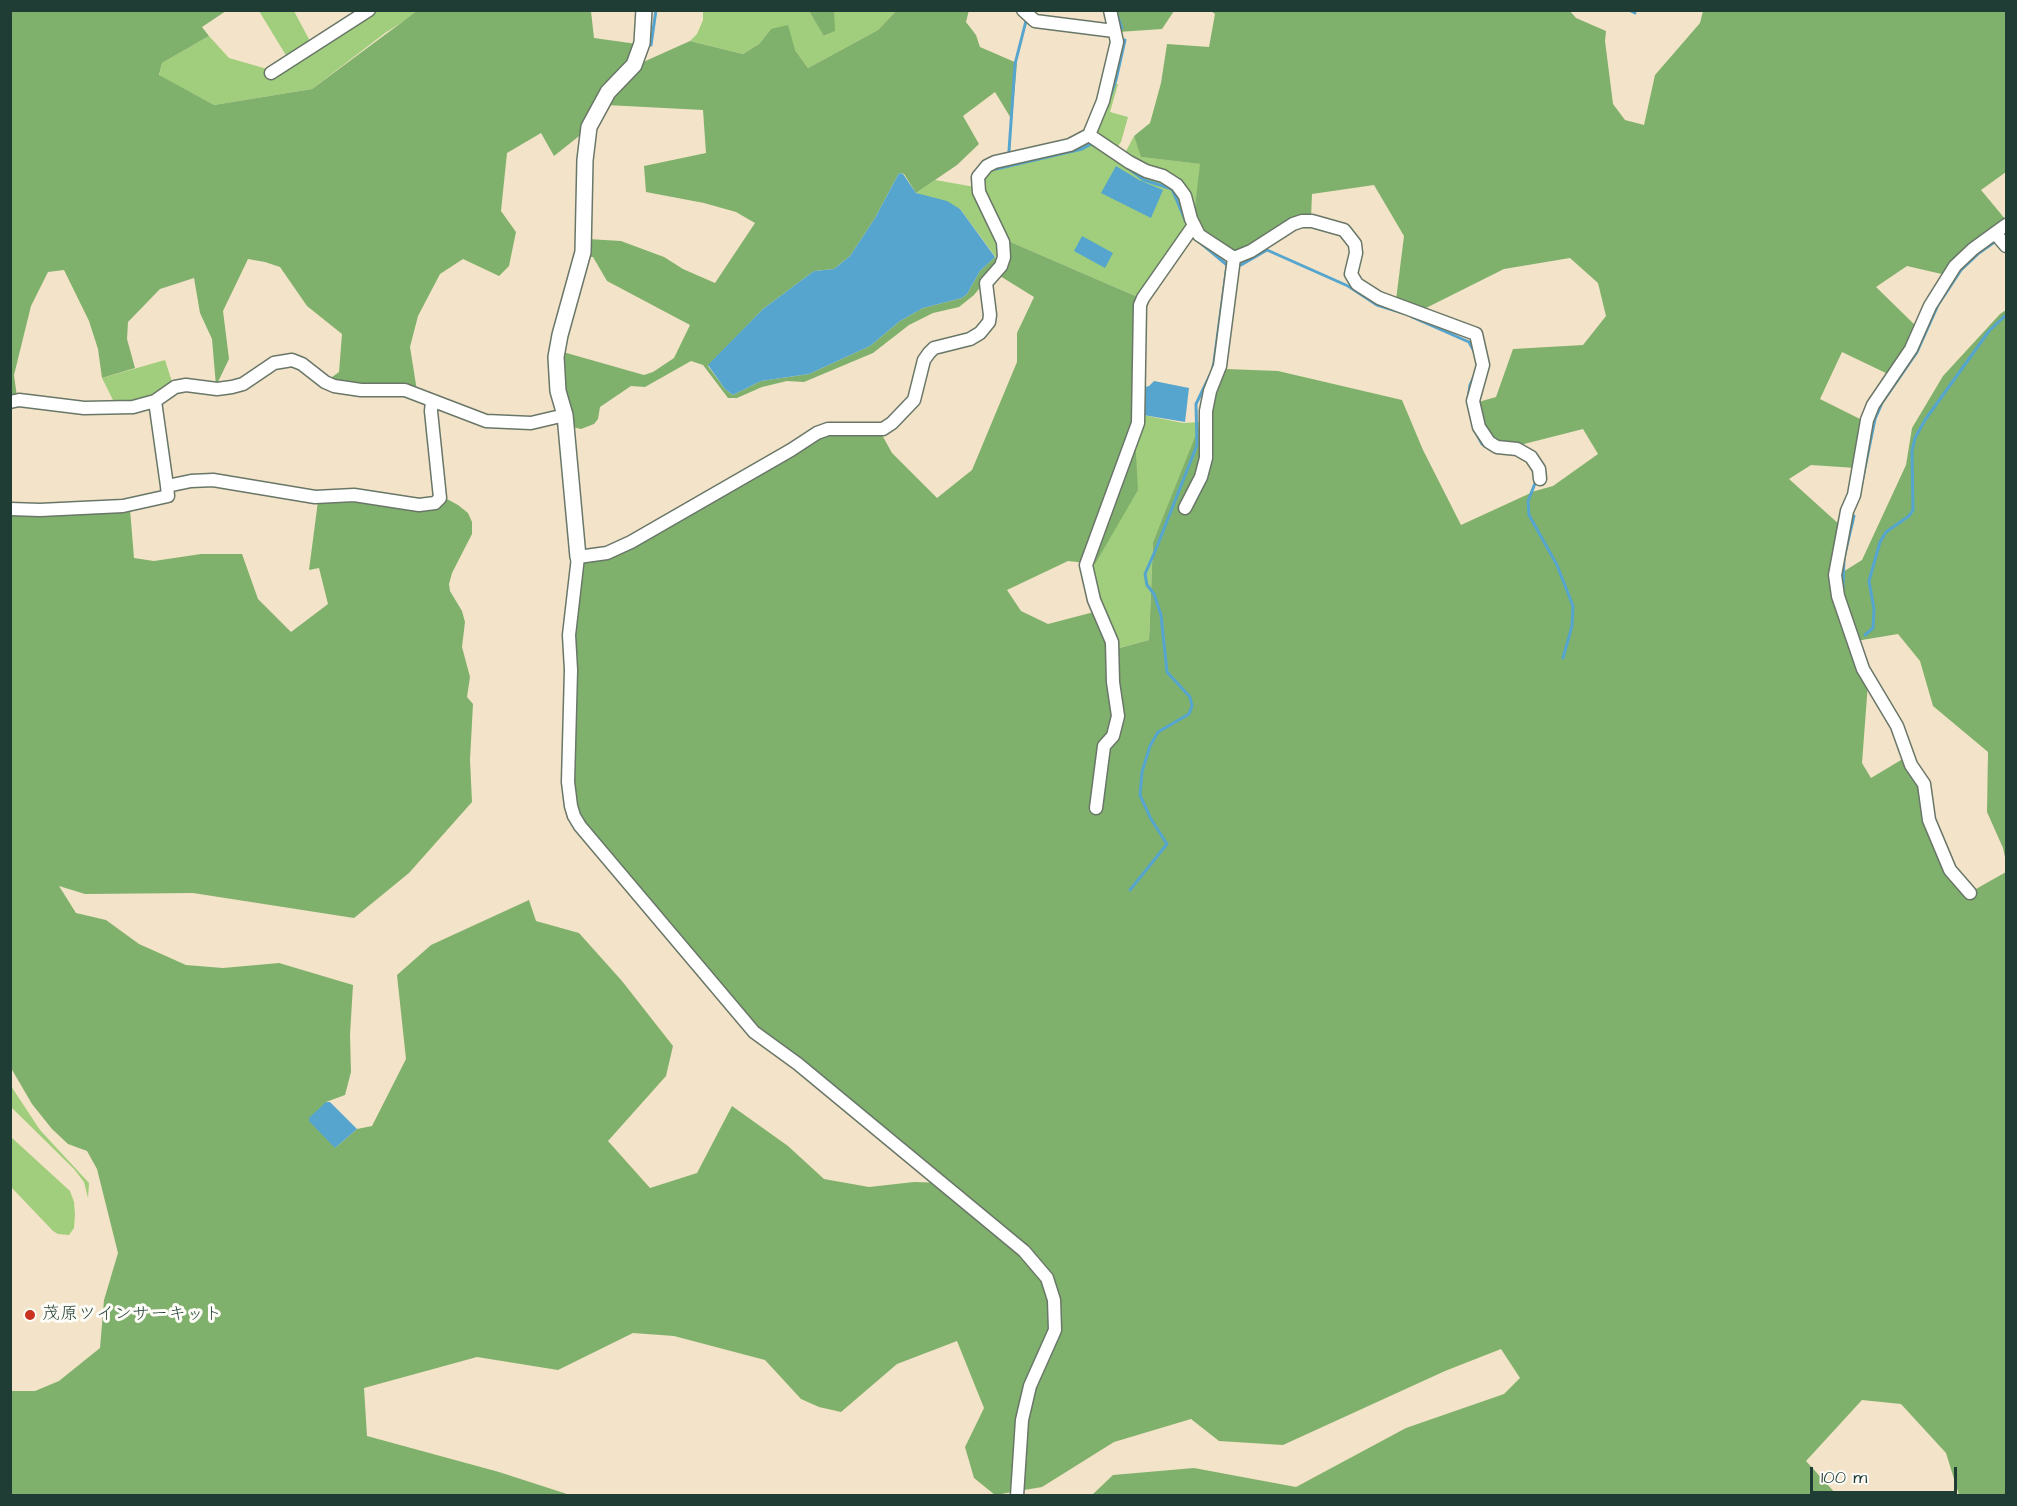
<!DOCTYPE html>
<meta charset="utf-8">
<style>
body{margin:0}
#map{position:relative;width:2017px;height:1506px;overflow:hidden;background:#f3e3c8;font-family:"Architects Daughter",sans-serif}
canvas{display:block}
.frame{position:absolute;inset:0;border:12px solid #1f3d34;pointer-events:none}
.scale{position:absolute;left:1810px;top:1467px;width:147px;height:27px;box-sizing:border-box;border:3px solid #1f3d34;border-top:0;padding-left:8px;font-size:18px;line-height:21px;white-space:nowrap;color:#1f3d34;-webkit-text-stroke:4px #fdfcf7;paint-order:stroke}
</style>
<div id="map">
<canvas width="2017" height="1506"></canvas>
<div class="frame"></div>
<div class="scale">100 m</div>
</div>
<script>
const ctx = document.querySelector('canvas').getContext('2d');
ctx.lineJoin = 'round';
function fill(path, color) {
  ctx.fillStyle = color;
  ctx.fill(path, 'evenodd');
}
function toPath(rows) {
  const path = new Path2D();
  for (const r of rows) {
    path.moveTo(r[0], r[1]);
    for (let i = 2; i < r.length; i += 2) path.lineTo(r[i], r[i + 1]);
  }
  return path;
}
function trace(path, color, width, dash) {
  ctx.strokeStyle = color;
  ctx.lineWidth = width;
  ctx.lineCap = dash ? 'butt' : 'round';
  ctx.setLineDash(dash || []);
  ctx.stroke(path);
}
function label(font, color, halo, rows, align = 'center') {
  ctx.font = font + ' "Architects Daughter","Klee One",sans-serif';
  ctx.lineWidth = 6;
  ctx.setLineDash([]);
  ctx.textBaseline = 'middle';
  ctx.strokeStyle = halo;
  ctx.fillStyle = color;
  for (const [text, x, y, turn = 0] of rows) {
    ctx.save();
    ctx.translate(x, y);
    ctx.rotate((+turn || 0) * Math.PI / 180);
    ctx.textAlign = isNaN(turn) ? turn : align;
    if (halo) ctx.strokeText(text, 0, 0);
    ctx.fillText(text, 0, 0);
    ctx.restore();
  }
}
const green = toPath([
 [259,11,294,11,311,43,287,57],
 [376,11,417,11,418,12,385,33,312,89,214,105,159,76,162,63,209,36,229,58,267,69,271,75],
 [703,11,809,11,825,36,834,31,834,11,896,11,878,30,808,68,795,50,771,29,759,44,743,54,690,41,697,34,703,20],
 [1111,84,1118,84,1110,112,1128,117,1121,142,1116,149,1096,135],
 [1134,136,1142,157,1201,164,1194,215,1188,198,1124,155],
 [1089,140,1166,181,1181,195,1191,226,1140,298,1006,240,984,197,981,176,988,169],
 [935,180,975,187,998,238,1000,263,960,209,916,193],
 [165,360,173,385,156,397,116,406,102,378],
 [1143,415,1183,423,1202,422,1153,542,1149,640,1116,649,1099,608,1090,564],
 [11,1086,40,1130,89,1183,88,1198,84,1182,74,1169,11,1107],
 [11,1137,70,1191,74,1202,75,1214,74,1228,69,1235,58,1234,53,1231,11,1187]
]);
const forest = toPath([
 [969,10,966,22,976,35,980,47,1017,63,1012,120,995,92,963,116,979,144,957,165,916,193,904,174,899,173,875,218,850,256,834,269,814,271,763,309,708,366,725,389,733,395,761,381,809,374,870,346,900,321,923,308,962,298,967,294,980,271,995,257,1000,263,974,295,959,307,933,313,909,325,873,353,804,382,787,381,762,387,737,398,728,398,703,365,691,361,645,387,631,386,600,407,598,419,594,424,581,429,568,426,561,367,563,352,644,375,653,372,674,358,690,325,607,281,593,257,587,257,588,239,621,241,664,257,683,269,715,283,755,223,736,212,704,203,646,192,644,166,706,153,703,110,606,105,641,63,690,41,743,54,759,44,771,29,788,25,795,50,808,68,878,30,896,11],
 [11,11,226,11,202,27,209,36,162,63,159,75,214,105,312,89,417,11,591,11,594,38,637,44,631,59,583,133,554,156,541,133,507,153,501,211,516,232,509,266,499,276,463,259,440,274,418,316,410,347,417,391,361,388,328,380,339,372,342,334,307,306,280,267,265,262,248,259,223,311,229,359,216,386,212,339,200,313,194,278,160,289,128,322,127,339,135,368,102,378,98,349,89,321,64,270,48,272,31,306,14,375,17,397,11,399],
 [809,11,834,11,835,31,824,36],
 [1112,11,1174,11,1162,29,1118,32],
 [1211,11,1570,11,1576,18,1606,31,1605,41,1613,104,1625,120,1644,125,1655,75,1700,23,1703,11,2006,11,2006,172,1981,190,2006,220,1946,275,1907,266,1876,287,1917,327,1890,375,1842,352,1820,399,1864,421,1856,468,1811,465,1789,479,1841,526,1833,575,1868,683,1862,763,1871,778,1906,757,1921,782,1924,814,1967,894,2006,872,2006,1495,1959,1495,1946,1453,1901,1404,1862,1400,1806,1461,1837,1495,1092,1495,1113,1475,1194,1468,1296,1487,1406,1428,1504,1394,1520,1378,1501,1349,1445,1371,1283,1445,1219,1441,1191,1419,1114,1442,1042,1487,995,1495,974,1478,965,1447,984,1408,957,1341,897,1364,841,1412,819,1407,801,1399,765,1360,674,1336,633,1333,558,1370,477,1357,364,1388,367,1436,499,1472,570,1495,11,1495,11,1391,35,1391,59,1381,100,1348,104,1300,118,1253,97,1169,87,1151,68,1144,52,1129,32,1104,11,1068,11,511,130,509,134,558,154,561,201,554,242,554,258,599,291,632,328,604,319,568,309,570,318,501,356,497,411,506,447,499,458,505,468,513,472,522,472,534,452,573,449,584,450,591,462,611,465,622,462,647,470,677,467,697,473,704,470,760,472,802,409,873,354,918,193,893,85,894,59,886,76,913,106,920,139,944,186,965,223,968,279,963,353,985,350,1035,351,1072,345,1095,326,1102,335,1148,357,1129,372,1126,406,1059,397,975,431,945,529,900,536,921,579,933,622,981,673,1046,666,1076,608,1141,650,1188,697,1173,732,1106,788,1146,824,1179,869,1187,914,1182,946,1183,754,1028,577,815,571,789,572,630,581,562,819,435,881,433,892,453,937,498,972,470,1017,362,1017,333,1034,297,1000,276,1006,240,1140,298,1135,436,1138,490,1095,564,1068,561,1007,590,1021,611,1048,624,1094,612,1116,649,1149,640,1153,542,1201,422,1203,400,1227,369,1278,371,1402,400,1423,450,1461,525,1535,491,1553,486,1598,454,1583,429,1524,444,1497,445,1490,440,1475,403,1496,397,1513,349,1583,345,1606,316,1598,283,1570,258,1504,269,1422,310,1396,300,1404,236,1374,185,1312,194,1311,218,1238,255,1198,230,1194,215,1200,164,1141,157,1134,136,1150,123,1161,83,1167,44,1209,47,1215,14],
 [2006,310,2006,862,2003,848,1987,812,1988,752,1933,706,1920,661,1898,634,1856,641,1838,575,1862,560,1906,465,1912,428,1943,376,2000,314]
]);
const water = toPath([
 [1116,166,1139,180,1163,190,1151,218,1101,193],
 [899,173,903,174,916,193,947,201,960,209,995,257,980,271,967,294,962,298,923,308,900,321,870,346,809,374,761,381,733,395,725,389,708,365,763,309,814,271,834,269,850,256,875,218],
 [1082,236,1113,253,1105,268,1074,251],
 [1154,381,1189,388,1185,422,1143,415,1141,388,1149,386],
 [326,1102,330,1102,357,1129,335,1148,309,1121,309,1118]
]);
const stream = toPath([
 [1629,10,1635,13],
 [1116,12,1122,28],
 [651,45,656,10],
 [1110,97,1116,80,1125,40],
 [1009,151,1015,64,1026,21],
 [1128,168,1144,180,1172,189,1186,222],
 [996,169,1082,149,1091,144,1100,149],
 [1241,265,1267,250,1348,286,1377,305,1403,313],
 [1412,317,1469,342,1475,353],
 [1468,399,1470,385,1475,374],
 [1474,429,1482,444,1492,450],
 [1536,481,1528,501,1529,515,1557,565,1573,606,1572,626,1563,658],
 [1861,487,1875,419,1882,403,1917,352,1938,305,1961,270,1979,253,1996,241],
 [1843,588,1844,558,1854,516],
 [1865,635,1873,628,1874,609,1869,581,1880,542,1886,532,1909,516,1913,510,1912,451,1915,438,1925,420,1989,331,2006,315],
 [1130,890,1167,844,1151,819,1140,795,1142,772,1150,746,1158,732,1189,714,1192,706,1190,697,1167,672,1161,615,1154,594,1147,585,1145,574,1156,549,1197,445,1196,404,1212,371,1214,362,1227,265,1197,240]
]);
const minor = toPath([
 [1023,10,1035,21,1114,31],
 [271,73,369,10],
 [1089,135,1129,162,1146,171,1163,176,1177,185,1185,196,1191,219,1199,235,1234,258,1251,251,1293,224,1302,221,1312,221,1344,230,1355,244,1356,253,1351,274,1357,284,1379,298,1476,334,1483,365,1473,401,1479,427,1489,442,1497,447,1517,449,1531,457,1539,469,1540,479],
 [1995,233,2006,246],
 [155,401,167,486,191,481,213,480,315,497,354,495,419,505,435,503,440,498,431,411,432,401],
 [10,402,19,400,84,408,133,407,155,401,175,387,186,385,217,389,232,387,243,384,274,363,292,360,302,364,325,382,334,386,361,390,405,390,486,421,531,423,565,415],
 [1185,508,1201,477,1206,458,1206,411,1210,391,1220,366,1234,258],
 [10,509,40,510,123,506,168,496,167,486],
 [1096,808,1104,746,1113,736,1118,716,1113,682,1112,642,1094,600,1086,565,1138,423,1140,305,1143,298,1194,225],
 [1970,893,1950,870,1929,820,1924,784,1911,765,1897,726,1863,669,1838,596,1835,575,1847,511,1854,495,1867,420,1873,405,1911,349,1930,306,1955,266,1973,249,2006,225],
 [1017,1496,1022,1420,1030,1386,1055,1330,1054,1300,1047,1278,1024,1251,798,1064,754,1032,580,826,574,816,571,806,568,782,571,670,569,635,578,557,607,553,631,542,791,450,817,433,828,429,883,429,892,423,914,400,924,360,929,353,934,348,970,339,980,333,989,322,990,315,986,283,1001,266,1004,257,1003,242,979,192,978,177,987,166,995,162,1070,145,1089,135,1103,101,1117,42,1110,10]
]);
const tertiary = toPath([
 [578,557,565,415,558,391,556,357,560,335,583,252,585,160,589,127,608,92,634,65,642,43,644,10]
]);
const markers = [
 [30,1315,6,"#c8321e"]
];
const poiNames = [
 ["茂原ツインサーキット",42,1315]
];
fill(green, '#a1ce7c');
fill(forest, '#80b16c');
fill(water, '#55a5cf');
trace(stream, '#55a5cf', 3);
trace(minor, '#697768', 15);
trace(tertiary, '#697768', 18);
trace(minor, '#fff', 12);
trace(tertiary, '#fff', 15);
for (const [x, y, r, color] of markers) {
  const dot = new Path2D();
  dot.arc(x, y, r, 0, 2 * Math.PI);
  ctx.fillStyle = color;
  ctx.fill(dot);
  trace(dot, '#fdfcf7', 2);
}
label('18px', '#1f3d34', '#fdfcf7', poiNames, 'left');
</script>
